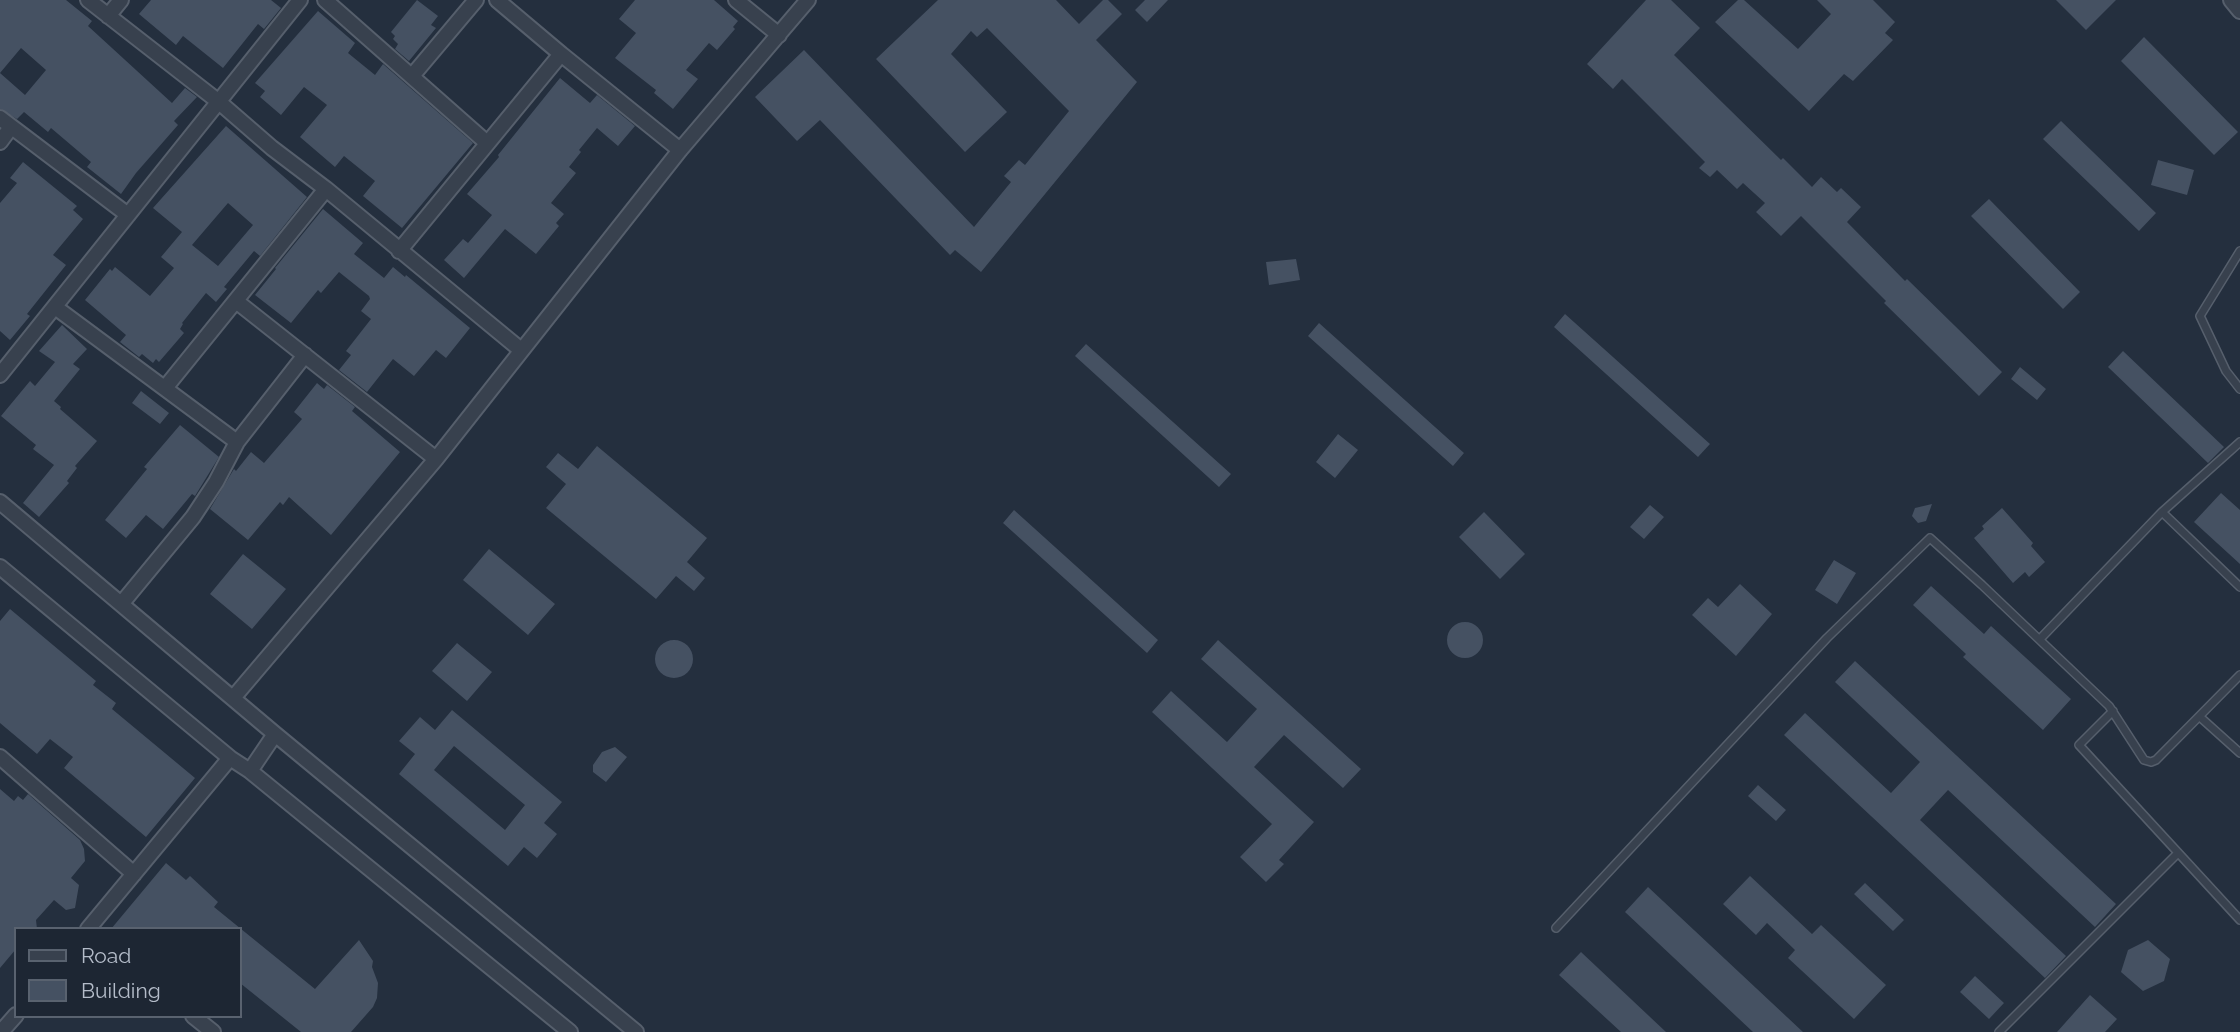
<!DOCTYPE html>
<style>
body{margin:0}
#map{position:relative;width:2240px;height:1032px;overflow:hidden;background:#242f3e;font-family:Raleway,sans-serif}
canvas{display:block}
.legend{position:absolute;left:14px;top:927px;width:228px;height:91px;box-sizing:border-box;background:#1d2633;border:2px solid #59626f;margin:0;padding:9px 12px;list-style:none;font-size:21px;color:#b4bcc9}
.legend li{display:flex;align-items:center;gap:14px;height:35px}
.legend b{width:35px;border:2px solid #59626f}
</style>
<div id="map">
<canvas width="2240" height="1032"></canvas>
<ul class="legend">
<li><b style="height:9px;background:#38414e"></b>Road</li>
<li><b style="height:19px;background:#455162"></b>Building</li>
</ul>
</div>
<script>
const ctx = document.querySelector('canvas').getContext('2d');
ctx.lineJoin = 'round';
function fill(path, color) {
  ctx.fillStyle = color;
  ctx.fill(path, 'evenodd');
}
function toPath(rows) {
  const path = new Path2D();
  for (const r of rows) {
    if (r.length === 3) {
      path.moveTo(r[0] + r[2], r[1]);
      path.arc(r[0], r[1], r[2], 0, 2 * Math.PI);
      continue;
    }
    path.moveTo(r[0], r[1]);
    for (let i = 2; i < r.length; i += 2) path.lineTo(r[i], r[i + 1]);
  }
  return path;
}
function trace(path, color, width, dash) {
  ctx.strokeStyle = color;
  ctx.lineWidth = width;
  ctx.lineCap = dash ? 'butt' : 'round';
  ctx.setLineDash(dash || []);
  ctx.stroke(path);
}
const building = toPath([
 [0,0,66,0,92,21,88,26,172,103,185,88,197,97,174,121,178,125,136,173,121,194,87,167,91,162,51,128,48,132,24,112,17,119,0,109,0,73,25,95,46,70,21,48,0,73],
 [151,0,271,0,281,8,264,29,258,24,223,68,183,36,176,45,139,14],
 [417,0,438,16,431,25,436,28,409,61,395,49,398,44,393,39,395,36,391,32],
 [635,0,714,0,738,21,733,27,735,29,717,50,709,43,686,70,698,79,673,109,654,93,656,90,615,58,636,33,619,19],
 [938,0,1056,0,1079,24,1103,0,1108,0,1122,14,1096,40,1137,82,981,272,955,250,950,255,820,120,797,141,755,97,804,50,974,227,1011,182,1004,176,1019,160,1025,165,1069,111,987,28,977,37,971,31,951,54,1007,112,965,152,876,59],
 [1145,0,1168,0,1147,22,1135,10],
 [1646,0,1671,0,1700,28,1674,55,1781,160,1783,158,1812,187,1821,177,1837,192,1841,188,1861,207,1847,222,1905,281,1907,279,2002,372,1979,396,1884,303,1886,301,1801,216,1781,236,1756,212,1765,203,1743,183,1737,189,1717,170,1710,177,1699,168,1705,162,1622,79,1613,89,1587,64],
 [1738,0,1744,0,1798,49,1831,14,1817,0,1873,0,1895,22,1885,33,1893,40,1853,81,1844,74,1809,111,1715,22],
 [2056,0,2116,0,2086,30],
 [318,11,355,43,348,53,375,75,383,64,473,143,402,228,363,196,375,181,344,156,335,167,300,137,327,105,304,87,281,115,260,97,265,91,255,83],
 [2144,37,2238,132,2214,155,2121,61],
 [560,78,590,103,597,95,635,126,618,146,597,128,579,150,581,152,569,167,576,173,551,203,564,214,556,223,559,226,536,254,505,229,464,278,444,260,463,239,468,243,492,215,467,194,499,157,498,155],
 [2061,121,2156,213,2139,231,2043,139],
 [226,126,307,197,260,256,254,251,224,287,227,289,216,302,206,293,182,323,183,324,180,329,184,333,159,362,156,359,153,363,142,354,139,357,120,342,126,335,85,300,110,269,112,271,115,267,150,296,174,268,161,257,182,232,153,208],
 [228,203,253,225,218,266,192,245],
 [2158,160,2194,170,2187,195,2151,185],
 [23,162,77,206,73,210,83,219,53,255,66,265,27,314,30,316,10,340,0,331,0,203,17,183,10,178],
 [1989,199,2080,292,2063,309,1971,216],
 [323,209,363,243,354,254,384,278,393,267,405,277,406,275,470,328,446,358,436,350,414,376,393,359,367,392,339,370,351,355,346,351,371,319,361,311,370,299,369,296,339,272,321,293,318,290,291,323,255,295,276,269,275,268],
 [1296,259,1300,280,1269,285,1266,262],
 [1565,314,1710,444,1698,457,1554,327],
 [1319,323,1464,453,1453,466,1308,336],
 [62,325,87,349,73,364,80,369,54,401,61,407,60,409,97,441,75,466,77,468,67,481,69,483,39,517,23,503,54,465,33,449,36,445,1,416,30,381,35,386,55,362,39,351],
 [1086,344,1231,474,1219,487,1075,356],
 [2123,351,2224,447,2208,463,2108,367],
 [2020,367,2046,389,2037,400,2011,379],
 [317,383,324,389,327,385,355,407,352,411,400,452,331,535,289,497,283,505,280,502,248,540,210,509,234,469,236,471,251,452,264,463,302,419,294,412],
 [141,391,169,413,160,424,132,403],
 [180,425,219,457,195,496,192,494,163,529,146,515,126,538,105,520,147,469,144,467],
 [1338,434,1358,450,1335,478,1316,462],
 [597,446,707,538,687,562,705,578,694,591,676,576,656,599,546,508,566,484,546,467,558,453,578,469],
 [2221,493,2240,510,2240,564,2194,522],
 [1932,504,1926,521,1918,523,1912,516,1915,508],
 [1650,505,1664,517,1644,539,1630,527],
 [2002,508,2033,543,2031,546,2045,562,2029,577,2025,572,2013,583,1974,538,1984,529,1982,526],
 [1014,510,1158,640,1147,653,1003,523],
 [1484,512,1525,554,1500,579,1459,537],
 [489,549,555,604,528,635,463,580],
 [243,554,286,589,252,629,210,594],
 [1834,560,1856,573,1837,604,1815,590],
 [1740,584,1772,614,1736,656,1692,615,1708,598,1718,607],
 [1931,586,1984,634,1991,626,2071,699,2043,730,1963,657,1966,654,1913,605],
 [10,609,96,681,93,685,116,703,112,709,195,778,146,837,64,768,73,757,50,739,37,754,0,723,0,621],
 [1465,640,18],
 [674,659,19],
 [1218,640,1361,769,1343,788,1284,735,1254,767,1314,822,1279,860,1284,864,1266,882,1240,857,1272,824,1152,712,1171,691,1227,742,1257,709,1201,659],
 [457,643,492,672,467,701,432,671],
 [1855,661,2116,904,2095,927,1948,790,1920,820,2066,956,2045,978,1784,735,1805,713,1891,793,1920,762,1835,682],
 [452,710,562,802,544,823,557,834,537,858,524,847,508,866,399,774,415,754,399,741,420,717,435,730],
 [454,746,525,805,505,830,434,770],
 [615,747,627,757,606,782,593,772,593,765,602,752],
 [1758,785,1786,810,1776,821,1748,796],
 [0,789,14,801,18,796,23,800,28,794,80,840,84,849,85,861,71,878,79,885,75,908,66,910,54,900,36,920,37,929,16,929,16,949,0,968],
 [166,863,186,880,190,876,218,902,214,907,315,989,359,940,373,961,372,967,378,983,377,998,373,1007,351,1032,301,1032,240,983,240,929,111,929],
 [1750,876,1812,934,1821,925,1886,985,1854,1019,1788,958,1795,950,1767,923,1756,935,1723,904],
 [1865,883,1904,920,1893,931,1854,894],
 [1648,887,1803,1032,1753,1032,1625,912],
 [2148,940,2170,959,2164,981,2143,991,2121,972,2128,950],
 [1581,952,1666,1032,1621,1032,1559,975],
 [1975,976,2004,1003,1989,1019,1960,992],
 [2090,995,2117,1019,2105,1032,2057,1032]
]);
const lane = toPath([
 [2240,251,2200,316,2226,371,2240,389],
 [2162,512,2240,587],
 [2040,639,2162,512,2240,442],
 [2113,711,2079,745,2240,920],
 [2200,717,2240,753],
 [1556,928,1827,638,1930,538,1982,585,2109,706,2144,760,2151,762,2156,760,2240,675],
 [1999,1032,2178,853]
]);
const street = toPath([
 [88,0,219,102,272,148,326,189,521,350],
 [325,0,487,143],
 [736,0,779,35],
 [2231,0,2240,11],
 [108,16,121,0],
 [561,54,680,150],
 [412,76,476,0],
 [0,118,128,215],
 [0,142,11,127],
 [399,251,561,54,497,0],
 [236,301,436,459],
 [55,307,237,442],
 [0,375,300,0],
 [165,388,326,189],
 [0,502,275,734,636,1032],
 [0,567,230,758,250,771,570,1032],
 [122,603,193,517,216,482,237,442,305,355],
 [233,698,436,459,680,150,808,0],
 [0,757,134,874],
 [250,771,275,734],
 [88,929,230,758],
 [193,1016,213,1032],
 [1,1032,16,1015]
]);
fill(building, '#455162');
trace(lane, '#565f6c', 10);
trace(street, '#565f6c', 18);
trace(lane, '#38414e', 7);
trace(street, '#38414e', 14);
</script>
